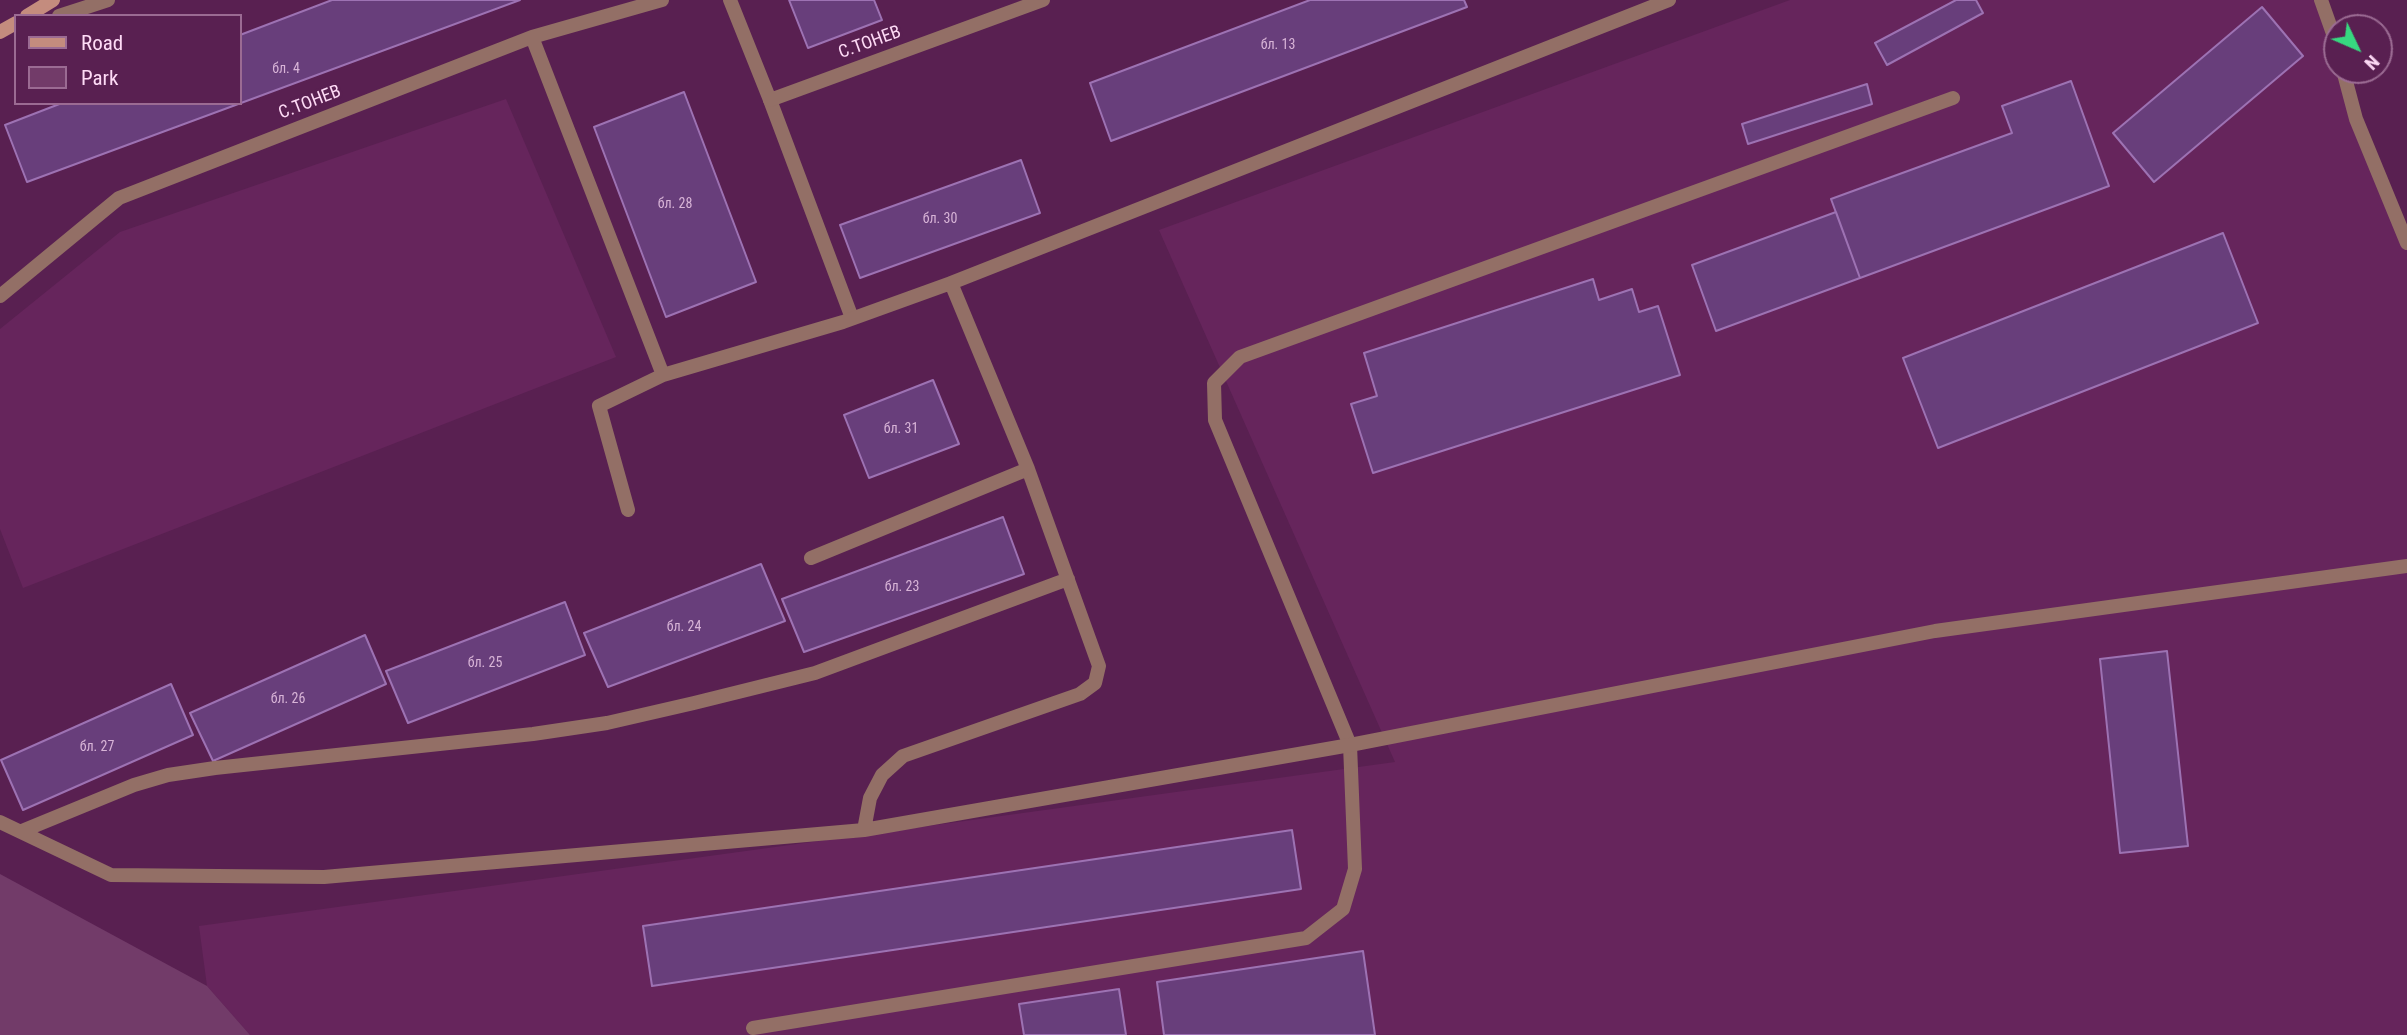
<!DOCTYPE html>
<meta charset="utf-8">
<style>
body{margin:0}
#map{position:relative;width:2407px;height:1035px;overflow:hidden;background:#592051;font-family:"Roboto Condensed",sans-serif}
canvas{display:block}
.legend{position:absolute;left:14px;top:14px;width:228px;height:91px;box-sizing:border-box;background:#592051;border:2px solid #9b6b93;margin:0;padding:9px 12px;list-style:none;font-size:21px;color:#fedbf6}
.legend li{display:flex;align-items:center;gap:14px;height:35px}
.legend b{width:35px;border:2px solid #9b6b93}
.north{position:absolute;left:2323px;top:14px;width:70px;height:70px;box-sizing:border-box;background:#592051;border:2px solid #9b6b93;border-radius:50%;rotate:134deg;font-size:19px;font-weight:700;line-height:28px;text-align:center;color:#fedbf6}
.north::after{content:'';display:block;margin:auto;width:24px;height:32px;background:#37d880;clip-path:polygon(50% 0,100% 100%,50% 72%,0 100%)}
</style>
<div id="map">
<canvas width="2407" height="1035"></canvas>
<ul class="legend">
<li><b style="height:9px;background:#c48c7e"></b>Road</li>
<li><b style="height:19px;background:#723b69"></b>Park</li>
</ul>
<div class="north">N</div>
</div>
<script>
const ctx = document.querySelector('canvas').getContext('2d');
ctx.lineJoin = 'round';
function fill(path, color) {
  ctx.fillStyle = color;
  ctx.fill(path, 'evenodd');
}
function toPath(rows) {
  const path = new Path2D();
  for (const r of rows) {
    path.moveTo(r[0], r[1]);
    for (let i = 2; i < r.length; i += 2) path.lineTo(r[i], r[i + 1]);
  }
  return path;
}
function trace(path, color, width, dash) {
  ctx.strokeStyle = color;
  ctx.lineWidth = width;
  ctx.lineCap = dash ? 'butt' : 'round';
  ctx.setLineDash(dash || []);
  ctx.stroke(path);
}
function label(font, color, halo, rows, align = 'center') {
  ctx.font = font + ' "Roboto Condensed",sans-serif';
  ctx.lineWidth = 5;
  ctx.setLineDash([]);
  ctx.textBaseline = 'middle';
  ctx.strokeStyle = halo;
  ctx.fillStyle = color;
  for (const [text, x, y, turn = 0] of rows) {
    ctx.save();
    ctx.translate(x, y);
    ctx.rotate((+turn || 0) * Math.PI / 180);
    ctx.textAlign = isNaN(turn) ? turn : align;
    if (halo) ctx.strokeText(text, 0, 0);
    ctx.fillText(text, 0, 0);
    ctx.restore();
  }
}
const built = toPath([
 [1790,0,2321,0,2337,45,2337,70,2407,243,2407,1035,250,1035,207,986,199,926,1395,762,1159,230],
 [506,99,616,357,23,588,0,529,0,329,120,232]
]);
const green = toPath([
 [0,874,207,986,250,1035,0,1035]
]);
const building = toPath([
 [332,0,520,0,27,182,5,125,62,103,240,103,240,35,332,0],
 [789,0,874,0,882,20,808,48,789,0],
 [1310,0,1464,0,1467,7,1111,141,1090,83,1310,0],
 [1956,0,1976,0,1983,13,1887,65,1875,43,1956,0],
 [2262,7,2303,56,2154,182,2113,133,2262,7],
 [2071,81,2109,186,1860,278,1831,199,2012,133,2002,106,2071,81],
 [1867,84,1872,104,1748,144,1742,124,1867,84],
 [684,92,756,282,666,317,594,127,684,92],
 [1021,160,1040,213,860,278,840,225,1021,160],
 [1836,212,1860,278,1716,331,1692,265,1836,212],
 [2223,233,2258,323,1938,448,1903,358,2223,233],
 [1593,279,1599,300,1632,289,1639,312,1658,306,1680,375,1373,473,1351,404,1377,396,1364,353,1593,279],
 [933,380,959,444,869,478,844,415,933,380],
 [1003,517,1024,574,804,652,782,599,1003,517],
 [761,564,785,621,608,687,584,633,761,564],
 [565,602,585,655,408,723,386,671,565,602],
 [365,635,386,684,213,761,190,713,365,635],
 [2167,651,2188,846,2120,853,2100,659,2167,651],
 [171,684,193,735,23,810,1,760,171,684],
 [1292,830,1301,889,652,986,643,926,1292,830],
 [1363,951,1375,1035,1164,1035,1157,982,1363,951],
 [1119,989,1126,1035,1024,1035,1019,1004,1119,989]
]);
const service = toPath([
 [770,100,852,318],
 [753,1028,1306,938,1343,909,1355,869,1350,745,1215,420,1214,383,1240,357,1953,98]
]);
const minor = toPath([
 [730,0,770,100,1043,0],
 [2321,0,2337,45],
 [59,16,108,0],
 [532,37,663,375],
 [2343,70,2356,119,2407,243],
 [0,296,119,198,532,37,662,0],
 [628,510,599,406,663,375,843,322,951,283,1669,0],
 [811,558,1028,469],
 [0,822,111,875,324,877,864,830,1350,745,1935,631,2407,566],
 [864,830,870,798,882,775,903,756,1080,694,1095,683,1099,666,1028,469,951,283],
 [22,831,134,785,168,775,215,768,533,734,607,723,694,703,815,673,1068,579]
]);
const secondary = toPath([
 [27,16,53,0],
 [0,32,16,23]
]);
const numberNames = [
 ["бл. 13",1278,45],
 ["бл. 4",286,69],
 ["бл. 28",675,204],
 ["бл. 30",940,219],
 ["бл. 31",901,429],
 ["бл. 23",902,587],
 ["бл. 24",684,627],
 ["бл. 25",485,663],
 ["бл. 26",288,699],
 ["бл. 27",97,747]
];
const streetNames = [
 ["С.ТОНЕВ",870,43,-20],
 ["С.ТОНЕВ",310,103,-21]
];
fill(built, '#66255c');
fill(green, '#723b69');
fill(building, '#683e7b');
trace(building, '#9d72b3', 2);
trace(service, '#936f66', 14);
trace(minor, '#936f66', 14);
trace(secondary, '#c48c7e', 14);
label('14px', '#d8b4d7', null, numberNames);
label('18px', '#fedbf6', '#592051', streetNames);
</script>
